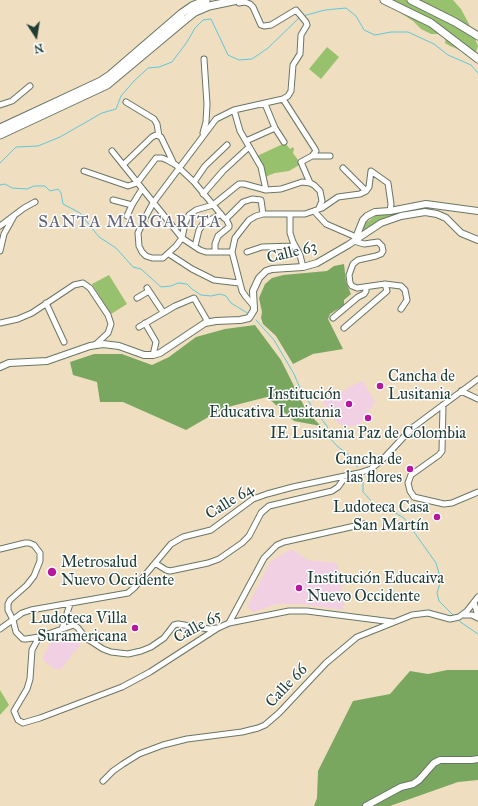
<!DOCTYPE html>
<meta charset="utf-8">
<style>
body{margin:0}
#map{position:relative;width:478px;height:806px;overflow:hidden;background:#efdfc0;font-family:"IM FELL Great Primer",serif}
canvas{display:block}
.north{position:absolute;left:16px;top:16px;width:40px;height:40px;-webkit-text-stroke:3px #fff;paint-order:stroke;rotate:168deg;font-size:11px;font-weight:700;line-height:16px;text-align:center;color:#1f3d34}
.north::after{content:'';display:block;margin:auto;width:14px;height:18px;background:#1f3d34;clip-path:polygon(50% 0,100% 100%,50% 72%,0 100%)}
</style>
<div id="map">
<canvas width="478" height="806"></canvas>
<div class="north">N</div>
</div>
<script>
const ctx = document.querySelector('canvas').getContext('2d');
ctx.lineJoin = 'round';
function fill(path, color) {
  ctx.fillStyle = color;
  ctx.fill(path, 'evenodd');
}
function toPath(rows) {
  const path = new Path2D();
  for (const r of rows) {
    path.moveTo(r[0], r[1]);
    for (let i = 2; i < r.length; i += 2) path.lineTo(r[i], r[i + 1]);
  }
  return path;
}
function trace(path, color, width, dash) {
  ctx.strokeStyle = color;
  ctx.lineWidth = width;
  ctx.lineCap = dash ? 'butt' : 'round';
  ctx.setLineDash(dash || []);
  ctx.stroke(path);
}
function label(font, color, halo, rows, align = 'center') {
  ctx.font = font + ' "IM FELL Great Primer",serif';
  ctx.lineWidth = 3;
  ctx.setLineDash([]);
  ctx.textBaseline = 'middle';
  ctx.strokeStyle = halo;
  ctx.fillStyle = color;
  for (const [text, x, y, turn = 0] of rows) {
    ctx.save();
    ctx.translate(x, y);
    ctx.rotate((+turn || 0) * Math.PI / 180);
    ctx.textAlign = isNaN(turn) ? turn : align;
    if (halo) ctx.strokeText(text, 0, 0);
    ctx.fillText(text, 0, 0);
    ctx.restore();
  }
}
const built = toPath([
 [363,381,375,402,361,423,352,427,338,424,325,406,323,400,333,398,351,386],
 [291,549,308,560,337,563,341,580,344,610,300,604,277,604,254,612,249,609,248,605,271,561],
 [64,632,81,644,61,669,55,669,45,662,43,657,50,643]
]);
const green = toPath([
 [392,0,453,0,461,9,469,24,478,46,476,52,470,54,450,46,445,43,446,34,431,34,421,29,413,21,393,8,391,2],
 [327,47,339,57,321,79,309,69],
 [285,143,290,149,293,147,294,149,293,153,301,164,289,171,275,173,265,177,264,167,257,156],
 [405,212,405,214,392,217,365,230,362,229,364,224,377,215],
 [109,275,127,304,111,314,92,284],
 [0,690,9,705,0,715]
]);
const forest = toPath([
 [344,264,346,282,351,294,344,300,344,305,330,314,328,319,343,349,313,354,293,364,276,336,263,324,261,318,262,312,259,298,265,284,272,278,283,275,327,271,334,266],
 [255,325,281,360,307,412,321,426,294,421,267,397,224,408,186,430,123,402,100,402,97,382,73,375,70,362,94,354,122,354,152,365,169,357,196,337,225,329],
 [447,670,478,670,478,780,458,782,390,806,314,806,317,798,318,771,353,701,390,694,410,671,428,674]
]);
const stream = toPath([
 [303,16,325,10,346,8,356,16,364,30,375,35,391,32,408,32,434,44,448,55,471,65,478,73],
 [0,163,16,147,38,146,60,137,102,113,116,109,121,96,134,81,148,68,159,67,172,62,187,42,195,28,203,20,211,19,228,55,239,60,252,59,268,48,300,17],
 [0,185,5,184,12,188,27,189,34,186,45,186,50,191,58,189,61,193,63,204,80,213,99,237,116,248,133,267,141,269,161,287,171,286,178,283,187,284,192,289,201,295,211,296,220,294,226,296,231,303,249,314],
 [256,320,274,340,294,374,300,388,313,408,327,426,329,437,337,446,354,459,357,467],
 [361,475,363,477,363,492,376,506,387,508,404,518,436,563,441,580,437,593,439,601,453,615],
 [459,621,478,634]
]);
const minor = toPath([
 [239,3,245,2,250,4,253,7,261,25,264,26,271,25,296,10,306,22,307,25,301,35,300,54,293,65,291,91,288,96,283,99,234,110,216,119,153,203,146,216,138,233,139,246,142,252,146,256,152,258,163,258,176,246,182,238,185,223,189,215,196,210,213,205,239,184,244,184,266,190,281,189,302,182,310,183,314,185,320,191,322,201,319,208],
 [283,99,315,149,316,151,312,156,301,162,310,183],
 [126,102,154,119,157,124,159,136],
 [265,104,275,128,284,142],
 [0,105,12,101,30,86],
 [234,110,240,131,261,167,266,190],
 [203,133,206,122,207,104,204,59],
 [246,141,275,128],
 [112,151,182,238,200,250,206,252,232,252],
 [312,156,330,156],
 [123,165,152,137,156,135,161,137,174,164],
 [343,168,366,191],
 [84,171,128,186,137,183,156,158,162,158,167,160,176,165,194,182,224,218,226,219,229,225,229,227,218,236,215,244,215,252],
 [194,182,205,166,227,145],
 [203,194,223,171,249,147],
 [113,200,132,205],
 [314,211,326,224,356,237],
 [290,215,290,233,293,242,300,255,303,267],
 [127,216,132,205,142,189],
 [226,219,243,202,252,199,261,200,263,214],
 [0,226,24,208,35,202],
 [354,241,364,244,378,242,382,246,383,251,381,254,376,256,358,260,353,264,349,275,350,283,352,286,357,288,385,284,401,286,405,290,407,300,401,309],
 [195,246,199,230,203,224,221,214],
 [0,251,4,234,14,216],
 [247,252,262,247,295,246],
 [169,254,192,269,214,280,239,283],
 [147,288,163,312],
 [137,298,149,291],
 [46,303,64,342],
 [254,306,246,297,242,291,232,252,235,238,249,220,256,216,263,214,305,214,322,208,338,197,360,194,366,191,369,187,371,171,388,183,391,204,390,211],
 [333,318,358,297,364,294,366,291,366,287],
 [0,323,18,319,32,313,74,285,83,283,90,288,108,315,111,324,108,333,95,345],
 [145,323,156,342,153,355],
 [139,327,175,306,194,298,208,322],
 [344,328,387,291,385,284],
 [461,391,478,399],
 [443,405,442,451,439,455,411,475,408,483,410,491,414,497,418,498,444,504,452,503,478,492],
 [0,549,25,543,29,543,34,545,40,553,40,561,34,576,27,585,10,600,8,604,8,610,13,620,16,632,23,639,26,639],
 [155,563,166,570,170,571,208,563,219,559,242,543,249,536,261,513,269,506,332,491,338,487,346,476],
 [474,602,478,616],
 [464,615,472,615,478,618],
 [229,623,264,558,277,545,284,542,364,524],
 [0,629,22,613,31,610,128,593,135,587,171,544,183,537,211,530,253,499,267,494,293,487,359,473,371,469,385,457,412,428,478,379],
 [62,629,70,604],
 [39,637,32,650,30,679,27,689,14,711,18,720,23,723,40,718,122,687,150,672,218,628,229,623,289,611,307,611,393,622],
 [26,639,39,637,74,625,78,628,86,638,103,649,111,652,128,654,141,651,151,647,164,638,174,625,178,624,209,629,217,628],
 [103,781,113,771,123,764,139,754,163,745,187,739,242,732,258,728,265,725,279,713,326,663,357,637,412,615,428,613,450,619,459,617,467,611,478,597]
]);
const major = toPath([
 [355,240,363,220,367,216,375,212,390,211,426,204,478,211],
 [0,367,9,363,47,361,90,346,103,344,119,346,144,355,153,355,160,353,205,323,216,321,240,320,249,318,254,310,253,291,259,278,266,271,272,269,303,267,317,263,348,245,381,223,401,216,425,212,437,214,446,218,461,233,478,240],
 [366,806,401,787,413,784,419,780,434,763,440,760,472,760,478,759]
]);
const highway = toPath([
 [384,0,431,23,478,59],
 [411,0,455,22,478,36],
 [0,128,101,81,110,75,182,13,192,6,206,0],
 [0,135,107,85,186,19,195,12,209,6,238,0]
]);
const markers = [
 [380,386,4,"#b5179e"],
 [349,404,4,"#b5179e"],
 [368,418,4,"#b5179e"],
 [410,469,4,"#b5179e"],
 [437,517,4,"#b5179e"],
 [52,572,5,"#b5179e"],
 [299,588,4,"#b5179e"],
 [135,628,4,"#b5179e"]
];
const streetNames = [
 ["Calle 63",292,253,-14],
 ["Calle 64",230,502,-32],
 ["Calle 65",198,627,-29],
 ["Calle 66",287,686,-47]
];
const poiNames = [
 ["Cancha de",388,377,"left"],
 ["Lusitania",388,395,"left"],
 ["Institución",341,395],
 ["Educativa Lusitania",341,413],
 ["IE Lusitania Paz de Colombia",368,434,"center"],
 ["Cancha de",402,460],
 ["las flores",402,478],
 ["Ludoteca Casa",429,508],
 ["San Martín",429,526],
 ["Metrosalud",61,563,"left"],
 ["Nuevo Occidente",61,581,"left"],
 ["Institución Educaiva",307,579,"left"],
 ["Nuevo Occidente",307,597,"left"],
 ["Ludoteca Villa",127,619],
 ["Suramericana",127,637]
];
const neighbourhoodNames = [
 ["SANTA MARGARITA",130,223]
];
fill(built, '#f1d0e3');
fill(green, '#98c16d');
fill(forest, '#7aa760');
trace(stream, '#5fc7db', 1);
trace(minor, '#687665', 7);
trace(major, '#687665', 8);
trace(highway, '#687665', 9);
trace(minor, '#fff', 5);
trace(major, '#fff', 6);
trace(highway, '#fff', 7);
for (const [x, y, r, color] of markers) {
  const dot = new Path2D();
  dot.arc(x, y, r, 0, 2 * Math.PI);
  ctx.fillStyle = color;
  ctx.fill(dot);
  trace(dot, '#fff', 1.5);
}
label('16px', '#1f3d34', '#fff', streetNames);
label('16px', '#1f3d34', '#fff', poiNames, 'right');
ctx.letterSpacing = '1px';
label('17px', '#5e6475', '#fff', neighbourhoodNames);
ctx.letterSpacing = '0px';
</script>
